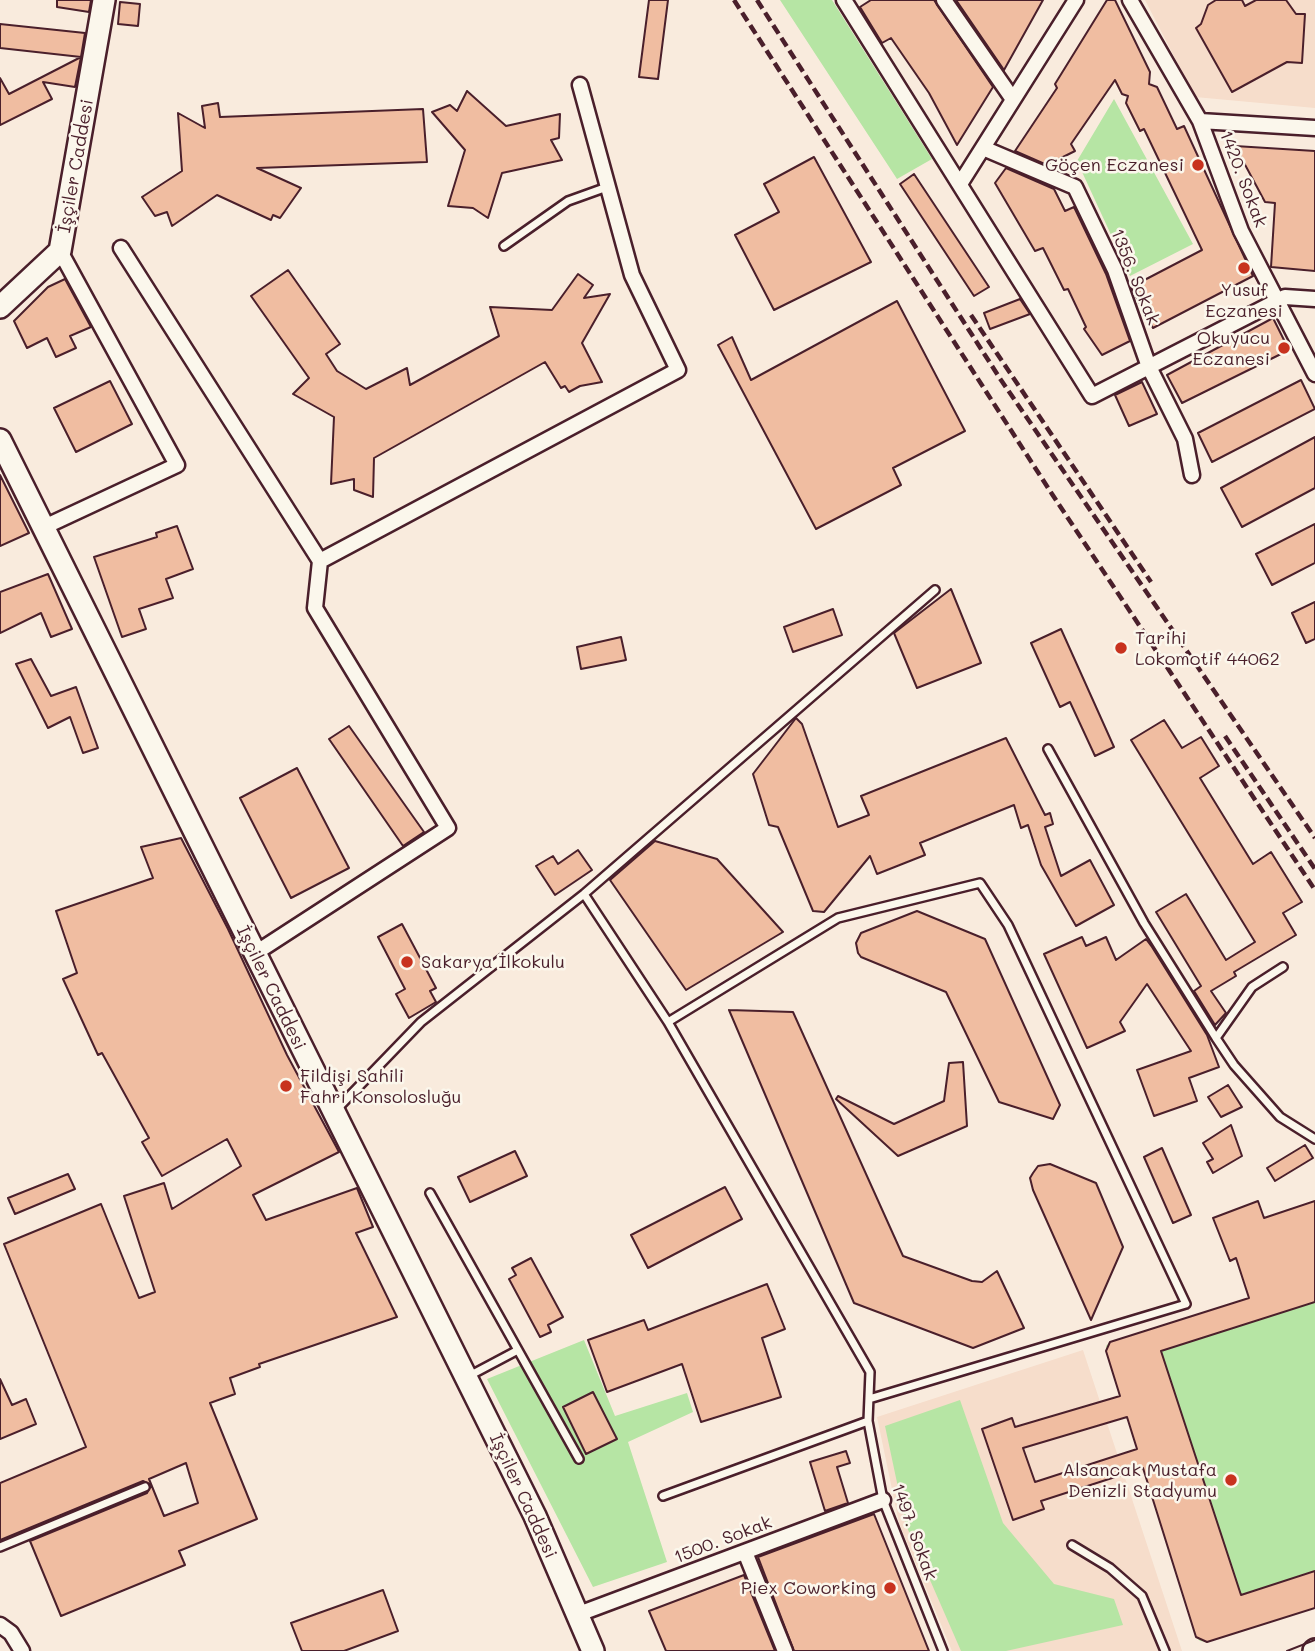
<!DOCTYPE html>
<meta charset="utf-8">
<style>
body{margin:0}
canvas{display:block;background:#f9ebdd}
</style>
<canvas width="1315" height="1651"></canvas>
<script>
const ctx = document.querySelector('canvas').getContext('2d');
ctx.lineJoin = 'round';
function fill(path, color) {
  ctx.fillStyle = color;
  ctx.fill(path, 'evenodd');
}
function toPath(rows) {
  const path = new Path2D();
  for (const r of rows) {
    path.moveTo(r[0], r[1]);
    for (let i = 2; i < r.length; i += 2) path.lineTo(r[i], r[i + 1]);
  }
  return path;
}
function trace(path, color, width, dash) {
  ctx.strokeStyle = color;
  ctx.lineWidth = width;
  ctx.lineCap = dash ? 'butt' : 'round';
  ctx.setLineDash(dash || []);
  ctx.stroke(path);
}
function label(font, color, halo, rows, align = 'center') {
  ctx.font = font + ' Mali,sans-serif';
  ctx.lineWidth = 5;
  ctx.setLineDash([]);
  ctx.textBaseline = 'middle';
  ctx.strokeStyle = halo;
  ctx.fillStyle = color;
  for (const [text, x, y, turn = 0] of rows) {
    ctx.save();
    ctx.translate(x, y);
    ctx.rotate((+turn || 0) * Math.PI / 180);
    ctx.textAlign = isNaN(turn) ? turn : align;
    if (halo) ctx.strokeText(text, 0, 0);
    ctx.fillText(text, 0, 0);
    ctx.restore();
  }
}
const built = toPath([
 [1145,0,1315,0,1315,108,1195,97],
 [1083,1350,1182,1651,952,1651,899,1523,877,1417]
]);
const green = toPath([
 [780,0,832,0,932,159,897,179],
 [1114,99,1193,244,1130,276,1077,161],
 [1315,1278,1315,1608,1207,1642,1200,1641,1196,1637,1106,1346,1110,1342],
 [584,1340,615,1416,687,1393,693,1412,628,1442,667,1562,593,1587,487,1379],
 [960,1400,1003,1523,1054,1584,1114,1599,1123,1625,1006,1651,961,1651,906,1525,885,1426]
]);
const building = toPath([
 [57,0,91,0,89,12,57,7,57,0],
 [649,0,668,0,658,79,639,77,649,0],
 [871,0,934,0,993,87,957,145,929,93,891,38,882,43,860,7,871,0],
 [956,0,1043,0,1004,70,956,0],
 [1107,0,1115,0,1150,72,1149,84,1157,87,1177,129,1184,126,1253,276,1153,328,1131,287,1202,250,1144,129,1140,131,1126,103,1128,96,1122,94,1115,80,1071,144,1075,151,1047,165,1015,151,1057,88,1055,84,1107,0],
 [1216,0,1242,0,1245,6,1256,0,1286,0,1296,14,1305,14,1302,63,1287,62,1232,92,1196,28,1201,24,1208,5,1216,0],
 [120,2,140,4,138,26,118,24,120,2],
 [0,24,85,33,81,57,0,48,0,24],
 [81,57,75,87,43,82,52,99,0,125,0,78,9,94,81,57],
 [467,91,506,126,560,114,559,138,551,140,562,160,502,173,488,218,473,208,448,206,465,150,432,112,450,105,457,111,467,91],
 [218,103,220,117,423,109,427,162,257,168,301,188,280,218,273,215,271,220,217,195,172,226,167,212,155,216,142,197,182,171,178,113,205,128,202,106,218,103],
 [1235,146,1315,151,1315,271,1271,267,1275,203,1265,202,1235,146],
 [814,157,871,262,774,310,735,235,779,212,764,184,814,157],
 [1006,168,1054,189,1065,211,1074,207,1106,274,1130,341,1102,355,1084,329,1086,327,1068,289,1064,290,1043,248,1035,251,995,183,1006,168],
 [914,174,989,287,974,296,900,184,914,174],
 [288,270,340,344,326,354,337,371,366,389,407,368,410,385,499,336,490,307,552,310,578,274,593,285,584,298,610,294,582,343,602,382,580,386,569,392,565,386,561,388,545,362,374,458,373,497,354,490,354,479,331,484,334,417,293,394,309,378,251,296,288,270],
 [65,279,91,327,70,336,76,348,56,357,47,338,27,348,14,321,48,287,65,279],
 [1020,299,1030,314,990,329,984,313,1020,299],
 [897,301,965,431,893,468,901,485,816,529,718,345,732,337,751,380,897,301],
 [1273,318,1289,350,1182,403,1167,375,1273,318],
 [1301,380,1315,409,1212,462,1198,433,1301,380],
 [110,381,132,424,76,452,54,408,110,381],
 [1142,382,1157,414,1129,426,1115,395,1142,382],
 [1315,437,1315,488,1242,527,1221,488,1315,437],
 [0,475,29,533,0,546,0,475],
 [1315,524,1315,563,1272,585,1256,554,1315,524],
 [177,526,193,569,166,579,173,598,139,609,146,629,122,637,94,557,157,537,156,533,177,526],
 [48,574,72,629,51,637,41,613,0,633,0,592,48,574],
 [951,589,981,663,917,688,894,633,951,589],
 [1315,602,1315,639,1306,643,1292,613,1315,602],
 [833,609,842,635,793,652,784,627,833,609],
 [1061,629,1114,747,1095,756,1070,702,1060,707,1031,643,1061,629],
 [621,637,626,660,581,669,577,647,621,637],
 [31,659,51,696,76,687,98,748,83,753,70,717,48,728,16,664,31,659],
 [796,718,802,724,838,827,869,815,861,796,1006,738,1045,815,1050,813,1053,824,1045,827,1061,876,1090,860,1114,905,1076,926,1041,865,1028,825,1021,828,1014,805,920,843,925,855,877,874,870,856,824,912,813,911,778,827,769,825,753,774,796,718],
 [1164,720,1182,748,1201,737,1219,766,1200,778,1253,864,1271,852,1302,902,1283,913,1296,935,1234,972,1236,976,1211,991,1226,1013,1215,1025,1194,991,1201,986,1156,912,1186,894,1226,960,1255,942,1131,740,1164,720],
 [349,726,424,832,403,846,329,739,349,726],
 [297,768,349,868,291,898,240,798,297,768],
 [181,838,228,929,287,1055,339,1152,253,1195,266,1220,357,1188,373,1227,356,1233,397,1317,259,1364,260,1367,230,1378,235,1394,210,1403,257,1519,179,1551,185,1565,61,1616,30,1541,147,1493,151,1485,143,1481,0,1540,0,1483,86,1447,4,1244,101,1204,139,1298,155,1292,124,1196,164,1183,172,1209,241,1166,227,1139,162,1176,142,1142,149,1138,102,1053,98,1055,63,979,77,973,56,911,153,878,141,847,181,838],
 [186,1463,198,1503,164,1516,149,1479,186,1463],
 [655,841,717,859,783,932,686,990,610,880,655,841],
 [578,850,592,870,555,895,536,866,553,856,558,864,578,850],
 [917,911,985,939,1060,1105,1053,1119,999,1102,946,992,861,957,858,953,856,943,861,933,917,911],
 [402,924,436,988,430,991,436,1002,409,1018,396,994,405,989,378,937,402,924],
 [1082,937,1086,946,1106,937,1116,960,1146,939,1152,947,1207,1035,1219,1067,1189,1078,1197,1101,1154,1116,1137,1070,1191,1051,1147,984,1120,1022,1125,1031,1087,1048,1044,954,1082,937],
 [729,1010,793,1012,903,1256,972,1281,982,1282,997,1271,1024,1328,973,1348,854,1303,729,1010],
 [963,1062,967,1126,898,1156,836,1099,838,1096,894,1124,944,1101,949,1063,963,1062],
 [1228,1085,1242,1107,1221,1117,1208,1097,1228,1085],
 [1231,1125,1242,1156,1213,1173,1207,1162,1213,1159,1203,1143,1231,1125],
 [1305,1145,1313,1158,1275,1181,1267,1168,1305,1145],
 [1162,1148,1191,1215,1173,1223,1144,1157,1162,1148],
 [515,1151,527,1176,470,1202,458,1177,515,1151],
 [1050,1164,1096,1183,1123,1247,1091,1320,1033,1190,1030,1178,1033,1173,1038,1166,1050,1164],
 [68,1174,75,1189,15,1214,8,1198,68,1174],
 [725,1187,742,1219,648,1268,631,1235,725,1187],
 [1258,1201,1264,1218,1315,1201,1315,1302,1161,1351,1241,1595,1315,1571,1315,1608,1207,1642,1196,1637,1143,1468,1041,1501,1044,1509,1013,1520,982,1429,1012,1418,1015,1427,1120,1396,1106,1351,1110,1342,1249,1298,1236,1258,1230,1261,1213,1218,1258,1201],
 [1127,1417,1137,1449,1035,1482,1023,1448,1127,1417],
 [531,1258,563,1317,548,1325,551,1332,540,1337,509,1279,516,1275,512,1268,531,1258],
 [767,1284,785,1329,762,1338,781,1397,701,1422,682,1364,607,1392,588,1340,644,1320,648,1330,767,1284],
 [0,1379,12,1405,26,1399,36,1424,0,1439,0,1379],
 [593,1392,617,1439,586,1454,563,1407,593,1392],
 [846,1451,850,1463,837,1467,848,1503,825,1511,810,1462,846,1451],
 [874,1514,929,1651,794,1651,758,1557,874,1514],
 [744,1575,775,1651,666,1651,649,1611,744,1575],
 [383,1590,398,1631,344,1651,302,1651,291,1623,383,1590]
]);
const lane = toPath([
 [504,246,568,201,607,187],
 [1048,749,1144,923,1216,1038],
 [584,894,668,1022,870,1372,868,1421,883,1500,943,1651],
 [1283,967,1252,987,1216,1038,1234,1065,1280,1117,1315,1139],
 [668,1022,838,918,980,883,1008,925,1186,1304,869,1399],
 [336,1110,421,1022,584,894,935,590],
 [430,1193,579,1459],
 [469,1376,518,1350],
 [663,1496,868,1421],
 [1072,1545,1110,1568,1142,1596,1165,1651],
 [0,1547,145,1487]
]);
const street = toPath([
 [844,0,1092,396,1285,297,1315,299],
 [944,0,1012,98],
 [1130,0,1200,121,1241,231,1315,374],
 [1200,121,1315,128],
 [983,148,1075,187,1115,270,1149,367,1185,439,1192,475],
 [960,184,1076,0],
 [121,248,320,561,315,608,448,828,254,954],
 [42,528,177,465,60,251],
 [320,561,678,370,632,275,580,85],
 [745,1552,785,1651],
 [576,1615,883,1500],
 [0,1625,11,1633,22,1651]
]);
const secondary = toPath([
 [0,307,60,251,104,0],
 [0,440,535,1516,593,1651],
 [1314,1651,1315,1650]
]);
const tram = toPath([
 [1287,1651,1315,1640]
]);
const rail = toPath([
 [734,0,1052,494,1315,890],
 [757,0,1001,380,1315,838],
 [971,315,1151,582],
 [1225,736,1315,869]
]);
const markers = [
 [1198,165,7,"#c8321e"],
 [1244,268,7,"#c8321e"],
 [1284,348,7,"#c8321e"],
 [1121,648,7,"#c8321e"],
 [407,962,7,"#c8321e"],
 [286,1086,7,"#c8321e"],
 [1231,1480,7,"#c8321e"],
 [890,1588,7,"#c8321e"]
];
const poiNames = [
 ["Göçen Eczanesi",1184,165],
 ["Yusuf",1244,290,"center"],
 ["Eczanesi",1244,311,"center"],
 ["Okuyucu",1270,338],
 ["Eczanesi",1270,359],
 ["Tarihi",1135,638,"left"],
 ["Lokomotif 44062",1135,659,"left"],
 ["Sakarya İlkokulu",421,962,"left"],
 ["Fildişi Sahili",300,1076,"left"],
 ["Fahri Konsolosluğu",300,1097,"left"],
 ["Alsancak Mustafa",1217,1470],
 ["Denizli Stadyumu",1217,1491],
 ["Piex Coworking",876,1588]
];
const streetNames = [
 ["İşçiler Caddesi",76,166,-80],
 ["1420. Sokak",1243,179,69],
 ["1356. Sokak",1135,277,68],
 ["İşçiler Caddesi",271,988,64],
 ["İşçiler Caddesi",523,1496,65],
 ["1497. Sokak",914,1532,70],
 ["1500. Sokak",723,1540,-21]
];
fill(built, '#f6ddcb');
fill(green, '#b6e5a4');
fill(building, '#f0bda1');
trace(building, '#4a1f2b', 2);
trace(lane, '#4a1f2b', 12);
trace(street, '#4a1f2b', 19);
trace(secondary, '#4a1f2b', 26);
trace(lane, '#fbf7ec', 7);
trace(street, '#fbf7ec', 14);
trace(secondary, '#fbf7ec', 21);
trace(tram, '#4a1f2b', 2);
trace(rail, '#4a1f2b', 4.5, [10, 5]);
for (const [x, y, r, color] of markers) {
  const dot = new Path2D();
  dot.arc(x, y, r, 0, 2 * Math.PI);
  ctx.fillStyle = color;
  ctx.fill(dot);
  trace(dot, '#fbf7ec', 2.5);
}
label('18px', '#4a1f2b', '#fbf7ec', poiNames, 'right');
label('18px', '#4a1f2b', '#fbf7ec', streetNames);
</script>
